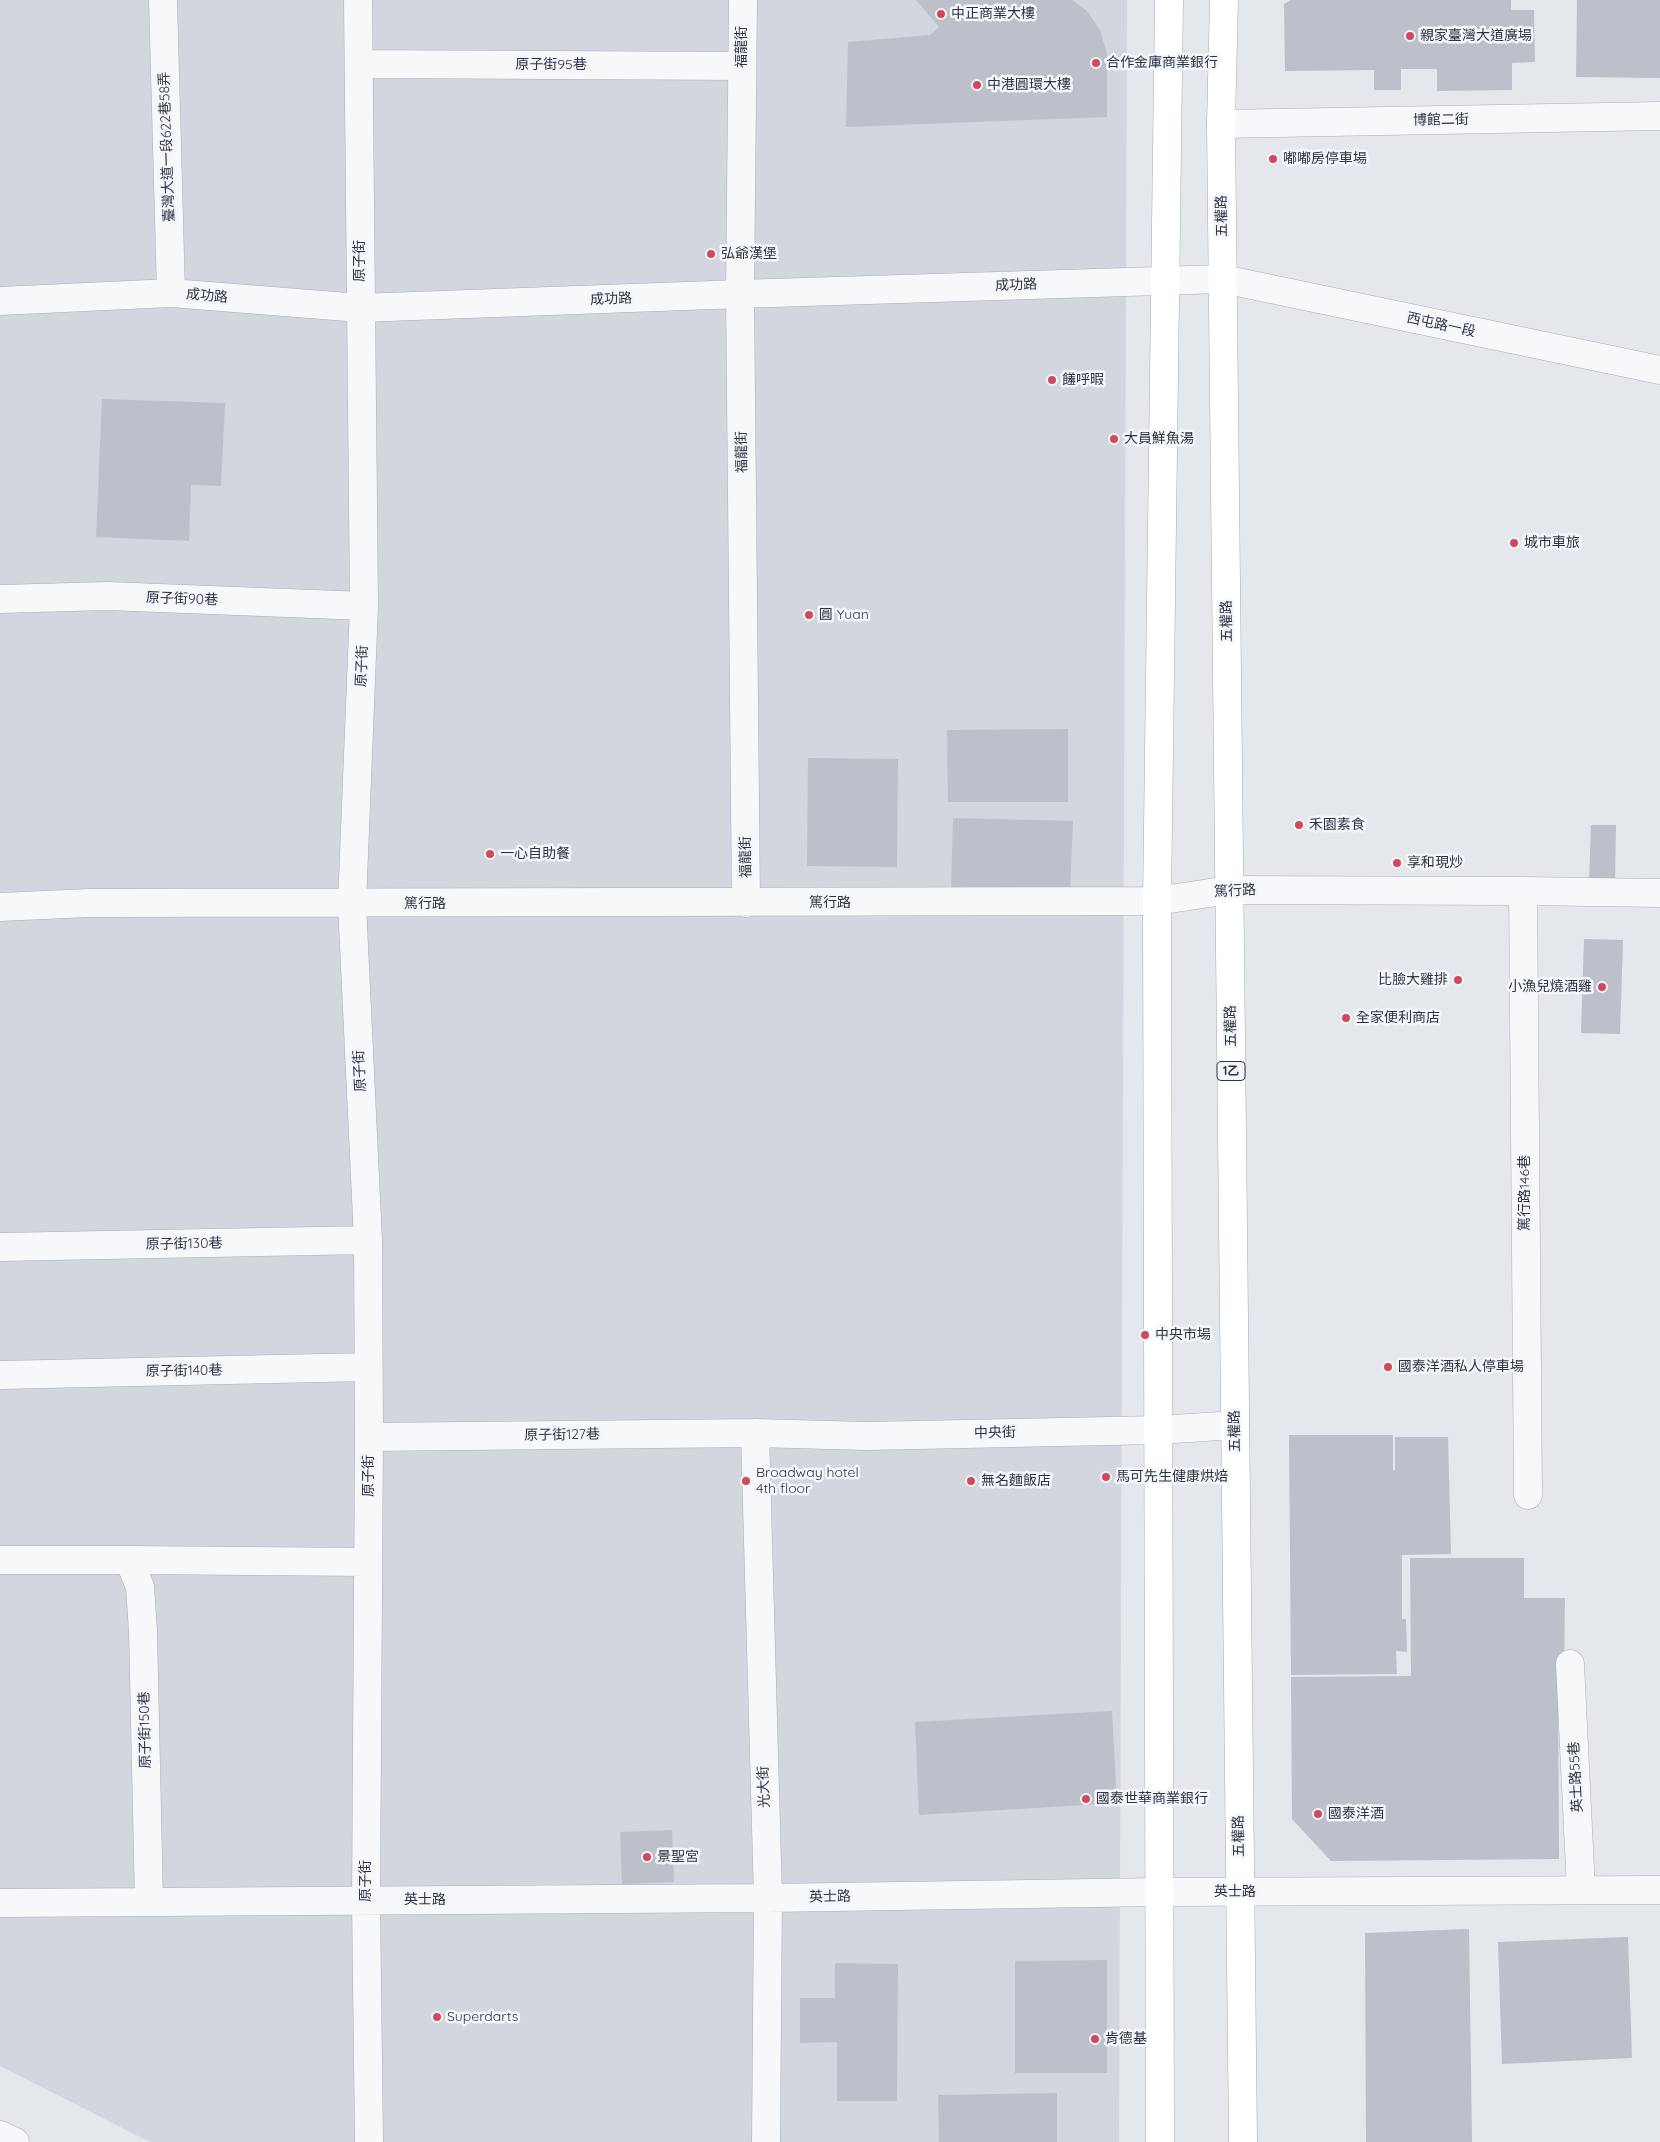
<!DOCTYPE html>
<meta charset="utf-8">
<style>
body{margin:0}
canvas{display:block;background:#e4e7ec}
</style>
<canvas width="1660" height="2142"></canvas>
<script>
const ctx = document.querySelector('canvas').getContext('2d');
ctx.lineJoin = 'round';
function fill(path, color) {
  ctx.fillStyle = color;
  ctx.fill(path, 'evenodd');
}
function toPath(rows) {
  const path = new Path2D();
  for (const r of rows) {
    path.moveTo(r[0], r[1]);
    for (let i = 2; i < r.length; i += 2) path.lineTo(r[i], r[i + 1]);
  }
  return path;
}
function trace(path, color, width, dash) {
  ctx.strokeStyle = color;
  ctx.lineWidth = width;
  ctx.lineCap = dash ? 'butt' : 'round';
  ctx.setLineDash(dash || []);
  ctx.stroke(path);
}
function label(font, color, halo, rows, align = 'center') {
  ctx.font = font + ' Quicksand,"Noto Sans TC",sans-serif';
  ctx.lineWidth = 5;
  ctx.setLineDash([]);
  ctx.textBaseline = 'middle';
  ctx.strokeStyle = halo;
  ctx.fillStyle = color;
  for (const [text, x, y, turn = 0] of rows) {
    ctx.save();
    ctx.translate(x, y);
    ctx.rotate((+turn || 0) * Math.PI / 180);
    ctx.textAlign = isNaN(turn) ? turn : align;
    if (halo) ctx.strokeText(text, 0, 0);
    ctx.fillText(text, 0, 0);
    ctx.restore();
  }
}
const built = toPath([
 [0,0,1127,0,1119,2142,150,2142,0,2066]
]);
const building = toPath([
 [916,0,1072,0,1087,11,1100,30,1107,54,1107,117,846,127,848,42,930,35,939,27],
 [1291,0,1511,0,1511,10,1534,10,1535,62,1512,63,1512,90,1437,91,1437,69,1401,69,1401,90,1374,90,1374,70,1285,71,1284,4],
 [1577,0,1660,0,1660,78,1576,77],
 [102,399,225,403,221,486,191,485,189,541,96,537],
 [1068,729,1068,802,948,802,947,730],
 [808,758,898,759,897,867,807,866],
 [953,818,1073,821,1070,894,951,891],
 [1591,825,1616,825,1615,882,1589,882],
 [1584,939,1623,940,1620,1034,1581,1033],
 [1289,1435,1393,1435,1393,1471,1395,1470,1395,1437,1448,1437,1451,1554,1402,1555,1402,1619,1406,1619,1407,1652,1396,1651,1397,1674,1291,1675],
 [1410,1558,1524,1558,1524,1598,1565,1598,1564,1675,1558,1675,1559,1859,1331,1861,1292,1819,1291,1677,1411,1676],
 [1112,1711,1117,1803,919,1815,915,1722],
 [672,1830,674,1882,622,1884,620,1832],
 [1469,1929,1472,2142,1366,2142,1365,1933],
 [1628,1937,1632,2058,1502,2064,1498,1942],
 [1107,1960,1107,2073,1015,2073,1015,1961],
 [835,1963,898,1964,897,2101,837,2101,837,2042,800,2043,800,1998,835,1998],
 [1057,2093,1057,2142,939,2142,938,2095]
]);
const minor = toPath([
 [163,0,171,293],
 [358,0,364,606,352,904,368,1240,369,1437,366,1901,369,2142],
 [743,0,740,294,746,903],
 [359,64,742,66],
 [1221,124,1660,116],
 [0,301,171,293,360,308,740,294,1223,279,1660,370],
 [0,599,108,596,364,606],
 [1523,891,1528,1495],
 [0,907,89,903,1157,901,1229,890,1523,891,1660,893],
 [0,1247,368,1240],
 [0,1375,367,1367],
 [755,1433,768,1898,766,2142],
 [369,1437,755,1433,867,1436,1159,1430,1235,1425],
 [0,1560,129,1560,140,1587,143,1631,149,1902],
 [129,1560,368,1562],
 [1570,1664,1581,1890],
 [0,1903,768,1898,1160,1892,1660,1890],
 [0,2135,15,2142]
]);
const major = toPath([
 [1224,0,1221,124,1243,2142],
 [1160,2142,1157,901,1169,0]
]);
const markers = [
 [941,14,5,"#d1495b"],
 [1410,36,5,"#d1495b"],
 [1096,63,5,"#d1495b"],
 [977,85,5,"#d1495b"],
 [1273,159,5,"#d1495b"],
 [711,254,5,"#d1495b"],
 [1052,380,5,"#d1495b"],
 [1114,439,5,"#d1495b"],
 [1514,543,5,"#d1495b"],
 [809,615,5,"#d1495b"],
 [1299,825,5,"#d1495b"],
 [490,854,5,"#d1495b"],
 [1397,863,5,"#d1495b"],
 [1458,980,5,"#d1495b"],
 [1602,987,5,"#d1495b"],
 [1346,1018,5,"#d1495b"],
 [1145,1335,5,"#d1495b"],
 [1388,1367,5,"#d1495b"],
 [1106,1477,5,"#d1495b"],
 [746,1481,5,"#d1495b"],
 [971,1481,5,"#d1495b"],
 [1086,1799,5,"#d1495b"],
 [1318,1814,5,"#d1495b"],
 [647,1857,5,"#d1495b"],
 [437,2017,5,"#d1495b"],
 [1095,2039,5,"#d1495b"]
];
const shields = [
 [1231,1071,28]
];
const shieldNames = [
 ["1乙",1231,1071]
];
const poiNames = [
 ["中正商業大樓",951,14],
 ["親家臺灣大道廣場",1420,36],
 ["合作金庫商業銀行",1106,63],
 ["中港圓環大樓",987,85],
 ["嘟嘟房停車場",1283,159],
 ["弘爺漢堡",721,254],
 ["饈呼暇",1062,380],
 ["大員鮮魚湯",1124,439],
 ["城市車旅",1524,543],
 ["圓 Yuan",819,615],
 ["禾園素食",1309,825],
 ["一心自助餐",500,854],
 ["享和現炒",1407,863],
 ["比臉大雞排",1448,980,"right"],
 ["小漁兒燒酒雞",1592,987,"right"],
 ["全家便利商店",1356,1018],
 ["中央市場",1155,1335],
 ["國泰洋酒私人停車場",1398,1367],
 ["Broadway hotel",756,1473],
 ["4th floor",756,1489],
 ["馬可先生健康烘焙",1116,1477],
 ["無名麵飯店",981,1481],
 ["國泰世華商業銀行",1096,1799],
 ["國泰洋酒",1328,1814],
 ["景聖宮",657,1857],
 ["Superdarts",447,2017],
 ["肯德基",1105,2039]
];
const streetNames = [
 ["福龍街",742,47,-90],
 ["原子街95巷",551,65],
 ["博館二街",1441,120,-1],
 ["臺灣大道一段622巷58弄",167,147,-92],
 ["五權路",1222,216,-91],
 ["原子街",360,261,-90],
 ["成功路",1016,285,-2],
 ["成功路",207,296,5],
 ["成功路",611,299,-2],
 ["西屯路一段",1441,325,12],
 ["福龍街",742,452,-91],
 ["原子街90巷",182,599,2],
 ["五權路",1227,621,-91],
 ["原子街",362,666,-88],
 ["福龍街",746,857,-91],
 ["篤行路",1235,891,-3],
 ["篤行路",830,903],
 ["篤行路",425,904],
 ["五權路",1231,1026,-91],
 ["原子街",360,1071,-93],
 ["篤行路146巷",1525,1193,-90],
 ["原子街130巷",184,1244,-1],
 ["原子街140巷",184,1371,-1],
 ["五權路",1235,1431,-91],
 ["中央街",995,1433,-1],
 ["原子街127巷",562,1435,-1],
 ["原子街",369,1476,-90],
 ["原子街150巷",145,1730,-91],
 ["英士路55巷",1576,1777,-93],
 ["光大街",764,1787,-92],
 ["五權路",1239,1836,-91],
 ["原子街",366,1881,-90],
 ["英士路",1235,1892],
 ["英士路",830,1897,-1],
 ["英士路",425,1900]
];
fill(built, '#d2d6de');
fill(building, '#bbc0ca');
trace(minor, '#a9aeb7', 29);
trace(major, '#a3abb8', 29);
trace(minor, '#f7f8fa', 28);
trace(major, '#fff', 28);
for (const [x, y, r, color] of markers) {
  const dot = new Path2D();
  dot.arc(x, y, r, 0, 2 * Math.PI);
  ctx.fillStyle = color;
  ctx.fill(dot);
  trace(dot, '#f4f6f9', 2);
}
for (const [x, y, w] of shields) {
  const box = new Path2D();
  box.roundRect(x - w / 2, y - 9.5, w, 19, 4);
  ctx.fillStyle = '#f4f6f9';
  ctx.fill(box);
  trace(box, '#2b3445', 1);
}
label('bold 12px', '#2b3445', null, shieldNames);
label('14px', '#2b3445', '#f4f6f9', poiNames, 'left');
label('14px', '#2b3445', '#f4f6f9', streetNames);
</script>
